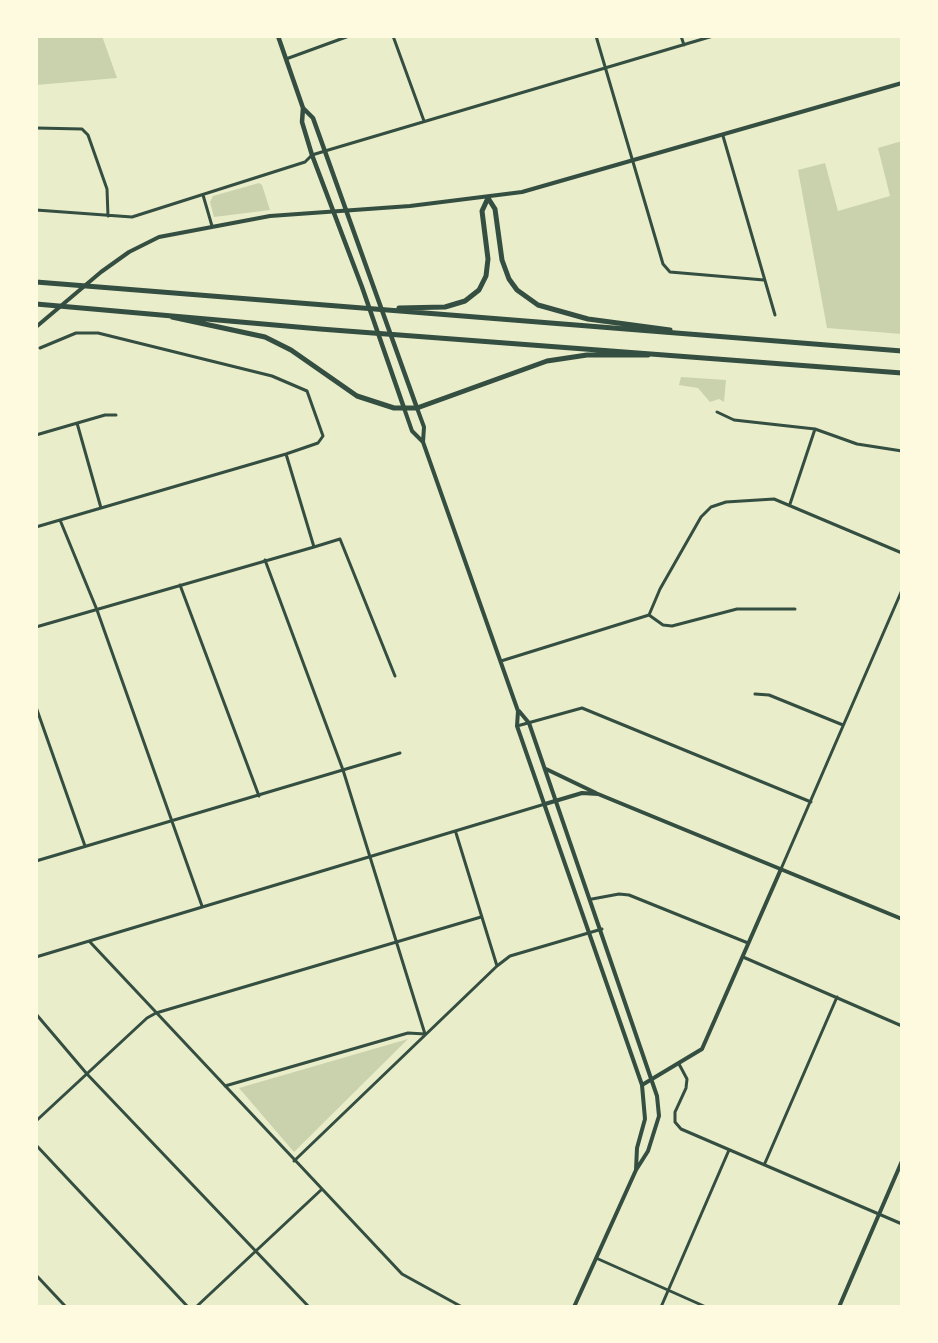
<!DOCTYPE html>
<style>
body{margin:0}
#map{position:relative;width:938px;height:1343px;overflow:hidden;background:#e9edc9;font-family:"DM Sans",sans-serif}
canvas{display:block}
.frame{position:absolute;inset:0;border:38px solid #fefae0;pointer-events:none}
</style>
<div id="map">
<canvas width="938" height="1343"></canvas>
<div class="frame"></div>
</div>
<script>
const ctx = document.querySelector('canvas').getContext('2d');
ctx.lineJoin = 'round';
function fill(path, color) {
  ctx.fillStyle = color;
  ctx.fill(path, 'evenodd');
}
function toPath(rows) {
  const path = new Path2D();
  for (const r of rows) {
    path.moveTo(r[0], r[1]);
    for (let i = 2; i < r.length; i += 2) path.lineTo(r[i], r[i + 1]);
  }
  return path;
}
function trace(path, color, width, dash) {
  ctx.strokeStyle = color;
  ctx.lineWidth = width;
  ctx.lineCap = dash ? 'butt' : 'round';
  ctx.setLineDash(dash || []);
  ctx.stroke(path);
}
const green = toPath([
 [36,36,102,36,117,78,36,85],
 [902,141,902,334,827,328,798,170,825,163,838,211,890,196,878,148],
 [259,183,262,185,270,210,214,217,210,202,213,196],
 [681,377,726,380,724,402,719,399,710,402,698,388,679,385],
 [408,1039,294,1152,239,1088]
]);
const minor = toPath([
 [393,36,424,121],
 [596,36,663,264,670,272,764,280],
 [681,36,684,45],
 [286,59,349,36],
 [36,128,82,129,88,135,107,189,108,216],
 [723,136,775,315],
 [203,195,212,226],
 [36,210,132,217,305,162,312,155,325,151,713,36],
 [717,412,734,420,815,429,857,444,902,451],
 [77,423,101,508],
 [36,435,105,415,116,415],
 [790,504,815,429],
 [60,520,97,610,202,906],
 [36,527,286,454,318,443,323,436,307,391,272,376,98,333,76,333,40,348],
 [314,547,340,539,395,676],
 [180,585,259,796],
 [649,615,663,625,672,626,737,609,795,609],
 [36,627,314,547,286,454],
 [501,661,649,615,660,589,701,517,711,507,726,502,774,499,902,553],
 [755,694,769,695,843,725],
 [36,707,85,846],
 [517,726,582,708,811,802],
 [456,833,497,966],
 [36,861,400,753],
 [781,869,902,590],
 [592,899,619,894,629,895,748,943],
 [90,942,402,1274,462,1307],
 [36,957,545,804],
 [743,957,902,1026],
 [36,1014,87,1074,309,1307],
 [679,1064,687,1079,686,1088,675,1112,675,1122,681,1129,902,1224],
 [225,1086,408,1033,425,1034,343,770,265,560],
 [36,1121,147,1018,156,1013,481,917],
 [36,1145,188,1307],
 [294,1161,497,966,510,956,602,929],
 [765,1163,837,997],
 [596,1258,706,1307],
 [36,1275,66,1307],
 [196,1307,321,1190],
 [661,1307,729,1150]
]);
const tertiary = toPath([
 [642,1085,702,1049,781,869],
 [839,1307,902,1161]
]);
const secondary = toPath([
 [36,327,101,272,129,252,159,237,270,216,410,206,522,192,902,83],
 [404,408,412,431,423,442],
 [417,408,424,427,423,442,518,711,517,726,642,1085,645,1119,637,1148,636,1170],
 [519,711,529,723,657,1096,659,1116,648,1151,636,1170,574,1307],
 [546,769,596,793],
 [545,804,582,793,598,794,902,919]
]);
const primary = toPath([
 [278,36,303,108,313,118,417,408],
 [303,108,302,122,312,155,362,287,404,408]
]);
const motorway = toPath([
 [488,198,495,209,502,260,509,279,517,290,538,305,588,319,670,330],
 [36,282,902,351],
 [36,304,320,329,902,373],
 [399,308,445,307,465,301,479,290,486,276,488,259,482,211,488,198],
 [172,317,265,337,291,350,357,396,394,408,417,408,547,361,587,355,648,355]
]);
fill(green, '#cad2ad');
trace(minor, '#344e41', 3);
trace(tertiary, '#344e41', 4);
trace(secondary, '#344e41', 4);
trace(primary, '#344e41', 4.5);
trace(motorway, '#344e41', 5);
</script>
